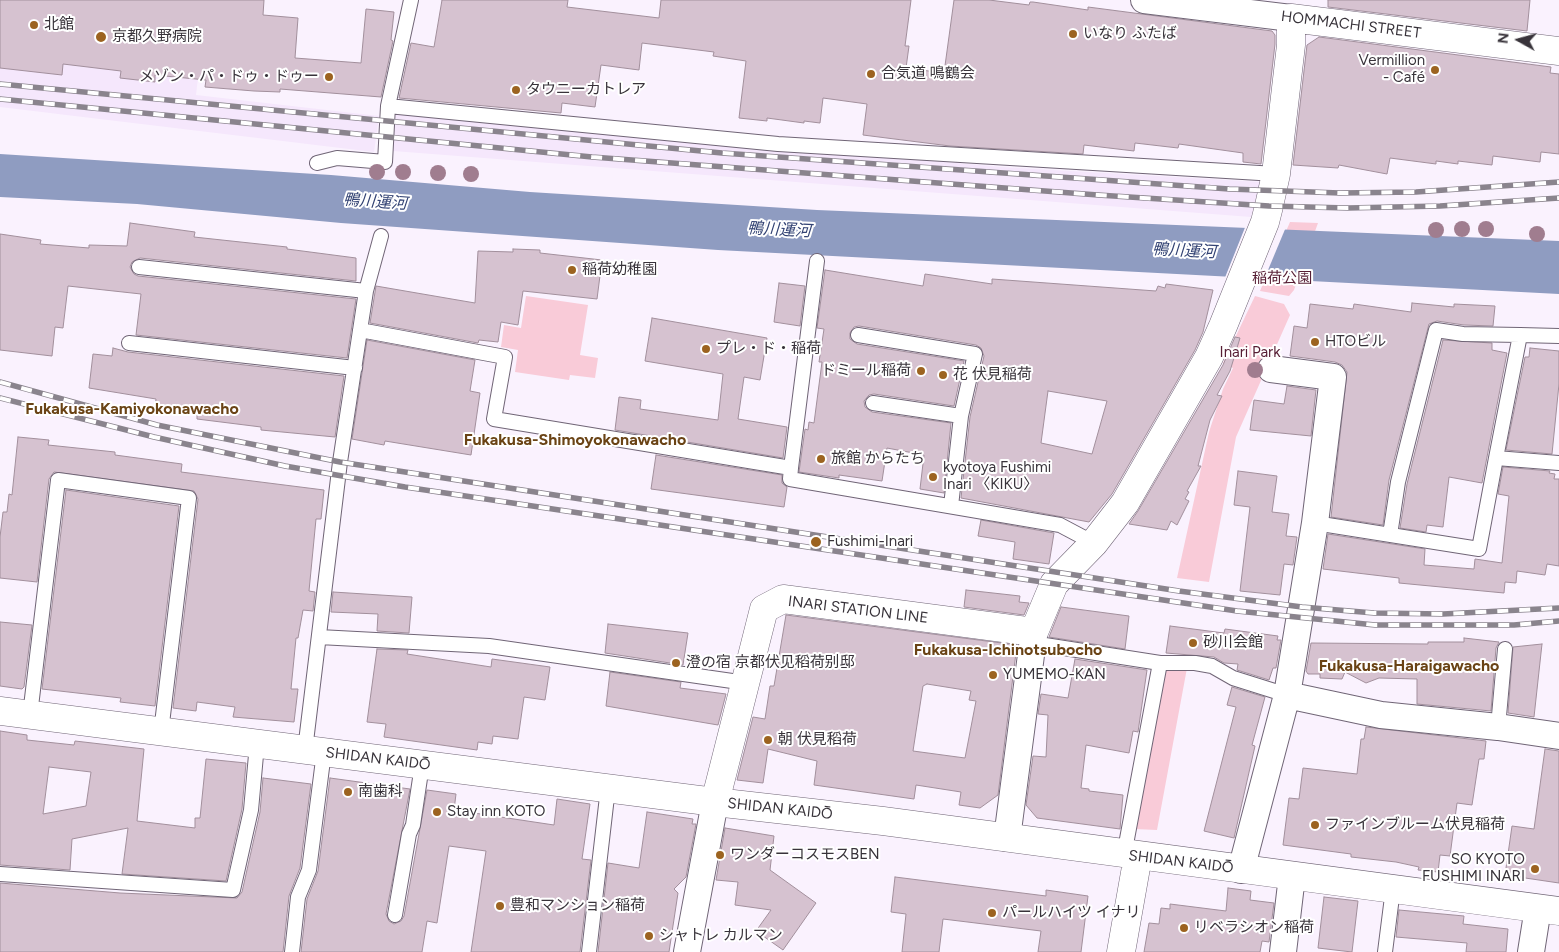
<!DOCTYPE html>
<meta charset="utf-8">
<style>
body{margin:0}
#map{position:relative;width:1559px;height:952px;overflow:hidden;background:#faf2fe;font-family:Figtree,sans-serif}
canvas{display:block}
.north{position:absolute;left:1494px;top:15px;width:50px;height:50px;-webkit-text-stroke:4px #fff;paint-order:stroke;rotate:277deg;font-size:14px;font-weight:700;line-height:20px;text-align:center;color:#38333a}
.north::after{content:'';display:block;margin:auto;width:18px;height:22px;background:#38333a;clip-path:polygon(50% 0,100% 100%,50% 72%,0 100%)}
</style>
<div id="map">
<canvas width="1559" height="952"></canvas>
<div class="north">N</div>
</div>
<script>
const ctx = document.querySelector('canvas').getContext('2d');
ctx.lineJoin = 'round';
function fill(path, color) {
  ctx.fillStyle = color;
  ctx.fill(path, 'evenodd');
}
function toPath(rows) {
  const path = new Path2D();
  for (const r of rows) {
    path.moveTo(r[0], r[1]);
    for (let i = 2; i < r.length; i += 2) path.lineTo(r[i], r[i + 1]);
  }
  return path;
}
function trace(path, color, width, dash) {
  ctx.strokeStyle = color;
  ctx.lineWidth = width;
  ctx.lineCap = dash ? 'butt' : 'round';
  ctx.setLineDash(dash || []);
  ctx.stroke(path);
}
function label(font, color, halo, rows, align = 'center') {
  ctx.font = font + ' Figtree,"Noto Sans JP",sans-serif';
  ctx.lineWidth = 4;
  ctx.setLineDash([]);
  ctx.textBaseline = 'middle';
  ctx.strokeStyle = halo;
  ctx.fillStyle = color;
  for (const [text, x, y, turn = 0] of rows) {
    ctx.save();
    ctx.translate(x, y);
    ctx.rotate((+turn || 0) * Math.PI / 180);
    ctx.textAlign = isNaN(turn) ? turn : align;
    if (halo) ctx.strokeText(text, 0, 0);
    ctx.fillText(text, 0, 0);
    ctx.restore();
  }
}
const built = toPath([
 [0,0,207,0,196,95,379,116,374,152,0,107],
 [396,113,1001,167,1261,182,1251,217,393,151]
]);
const green = toPath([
 [1290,222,1318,223,1294,290,1289,296,1260,291],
 [526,296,588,305,580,355,598,358,595,378,570,375,569,380,515,372,518,350,501,347,504,325,521,328],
 [1255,296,1284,304,1290,315,1236,437,1209,582,1177,578,1209,432,1223,389,1233,368,1223,363],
 [1162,668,1177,671,1187,668,1157,830,1134,829]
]);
const water = toPath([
 [0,154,331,175,530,192,817,210,1559,241,1559,294,718,250,341,223,137,204,0,197]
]);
const pier = toPath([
 [1246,225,1286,227,1263,282,1224,280]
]);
const building = toPath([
 [0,0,264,0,263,15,298,18,295,58,361,63,366,9,394,12,391,40,393,41,381,97,280,89,280,92,254,91,205,87,206,80,155,75,155,82,120,78,121,71,63,64,62,75,0,68,0,0],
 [442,0,568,0,567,7,659,18,661,0,911,0,905,46,909,46,906,68,944,73,954,0,989,0,1029,5,1030,2,1033,2,1088,10,1088,7,1272,31,1275,35,1275,44,1261,164,1243,162,1243,153,1179,144,1178,148,1135,143,1134,151,1084,145,1083,154,950,146,863,135,867,104,823,98,820,123,804,121,804,123,767,118,767,121,739,118,746,61,713,56,714,52,642,43,639,70,601,65,595,107,562,103,561,113,399,98,411,43,434,47,442,0],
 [1328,0,1530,0,1527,31,1328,7,1328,0],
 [1319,37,1551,67,1550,73,1559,74,1559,154,1541,152,1540,162,1493,156,1492,165,1458,161,1458,164,1436,161,1436,164,1390,158,1387,174,1339,165,1338,168,1293,165,1307,45,1319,37],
 [130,223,195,232,194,237,287,247,287,249,356,258,356,281,140,258,132,262,130,267,134,274,138,276,356,299,347,358,136,335,141,294,68,286,63,328,55,327,52,356,0,350,0,234,41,240,40,244,89,248,89,245,127,246,130,223],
 [513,249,540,250,540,253,602,260,597,299,523,291,518,325,501,322,498,342,479,340,478,343,370,323,376,286,475,303,478,251,513,252,513,249],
 [825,270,923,286,925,274,992,284,992,279,1156,291,1158,286,1165,288,1166,284,1213,290,1203,332,1195,350,1112,494,1089,522,961,498,970,417,984,356,981,348,976,345,859,326,854,327,850,333,850,339,857,344,964,361,954,406,874,394,869,395,864,401,865,407,872,412,951,423,944,493,920,489,924,455,887,448,882,481,839,475,839,478,799,472,805,429,808,430,809,422,814,423,822,362,819,362,824,329,817,328,825,270],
 [1048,391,1107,401,1092,454,1041,443,1048,391],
 [779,283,805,286,800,326,774,322,779,283],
 [1412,303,1454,307,1454,304,1495,306,1493,326,1464,325,1437,321,1429,324,1389,480,1383,525,1331,517,1347,372,1342,365,1335,362,1290,356,1294,326,1307,328,1310,304,1353,309,1354,304,1411,312,1412,303],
 [652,318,767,338,760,380,744,377,738,419,787,427,783,458,615,430,619,397,641,400,640,409,718,420,723,374,645,361,652,318],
 [1235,337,1240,338,1230,371,1217,395,1222,396,1210,420,1198,466,1201,466,1187,491,1189,492,1185,499,1189,501,1177,525,1171,521,1167,530,1129,524,1138,511,1223,365,1235,337],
 [367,340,475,360,470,391,480,393,471,455,385,441,384,445,352,439,367,340],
 [1443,340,1492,343,1492,350,1507,353,1482,483,1449,477,1443,527,1427,525,1426,532,1400,528,1407,484,1443,340],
 [113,348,128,352,344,376,335,437,261,430,261,427,197,419,197,413,155,408,156,399,89,388,93,354,112,356,113,348],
 [1530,348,1559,351,1559,384,1552,454,1506,450,1525,357,1529,357,1530,348],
 [1287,386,1316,390,1311,436,1250,430,1254,400,1284,404,1287,386],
 [18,437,49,440,48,445,115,452,115,455,182,464,181,472,324,490,321,519,316,519,309,591,315,592,313,611,303,610,298,638,296,638,291,689,298,689,294,722,233,717,235,707,197,702,196,711,173,708,198,499,194,491,54,472,49,479,37,582,0,578,0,537,3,512,7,512,9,494,12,495,18,437],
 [656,455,782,475,782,483,787,487,784,507,651,489,656,455],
 [1503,467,1550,471,1549,473,1555,474,1554,479,1559,479,1559,566,1547,564,1545,575,1517,571,1516,583,1505,582,1504,593,1399,583,1399,578,1323,569,1328,534,1425,549,1424,565,1474,569,1475,559,1502,563,1509,496,1498,494,1503,467],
 [1238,471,1277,476,1272,512,1289,514,1286,536,1297,537,1293,565,1284,564,1280,595,1240,591,1250,507,1234,505,1238,471],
 [66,490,179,506,155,706,120,702,121,698,42,689,66,490],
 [981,520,1054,533,1049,564,1013,559,1015,542,978,536,981,520],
 [966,590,1020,596,1019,602,1029,603,1024,615,964,607,966,590],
 [333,592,412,597,409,633,377,631,378,614,331,612,333,592],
 [1061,607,1129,616,1125,649,1049,637,1061,607],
 [786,615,1017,645,998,795,980,808,959,805,961,792,916,785,914,799,814,785,817,761,768,749,763,783,737,780,753,717,765,719,770,686,774,686,786,615],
 [927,684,971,691,969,700,976,701,965,758,913,751,923,686,927,684],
 [0,622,32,625,24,687,22,689,0,686,0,622],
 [608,624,688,633,683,665,605,653,608,624],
 [1170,626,1224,633,1225,629,1278,636,1277,640,1281,640,1276,668,1273,668,1269,680,1237,670,1238,664,1224,663,1214,657,1166,653,1170,626],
 [1464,638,1499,642,1496,648,1491,711,1417,704,1417,679,1379,678,1366,683,1345,672,1342,679,1320,678,1320,674,1308,674,1306,671,1311,643,1428,644,1428,642,1464,642,1464,638],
 [1542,644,1534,717,1508,713,1513,647,1542,644],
 [377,649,408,650,407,654,491,667,492,659,550,667,545,700,524,697,518,739,493,736,492,744,478,742,477,750,384,737,386,724,367,722,377,649],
 [1075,659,1147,670,1138,732,1133,731,1129,753,1086,745,1081,788,1089,789,1089,791,1123,795,1120,829,1037,818,1026,805,1033,756,1046,757,1048,715,1038,714,1041,694,1068,698,1075,659],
 [610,672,681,682,680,688,726,694,718,725,606,706,610,672],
 [1232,687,1265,697,1252,745,1255,746,1234,838,1204,831,1236,707,1227,705,1232,687],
 [1366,727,1486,741,1484,759,1479,759,1472,805,1457,803,1450,856,1440,855,1438,872,1418,870,1419,867,1396,862,1351,857,1351,854,1283,845,1289,798,1299,799,1303,768,1357,774,1361,739,1364,739,1366,727],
 [0,731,27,735,27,740,74,745,75,741,144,749,137,821,195,828,195,818,200,818,206,759,246,763,242,809,226,881,122,874,128,828,72,839,70,870,0,865,0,731],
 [49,767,91,772,86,806,43,814,49,767],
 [1545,749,1559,751,1559,883,1505,875,1512,826,1534,829,1545,749],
 [263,778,311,784,300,868,289,896,283,952,0,952,0,883,120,893,237,898,242,892,260,812,263,778],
 [330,778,410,789,386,914,389,921,394,924,401,921,404,916,427,790,456,794,454,810,554,825,557,799,590,804,582,859,591,860,580,952,471,952,486,851,449,846,437,923,427,921,422,952,301,952,307,899,318,871,330,778],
 [647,812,693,819,692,824,696,824,686,877,674,889,678,893,669,952,598,952,608,863,639,868,647,812],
 [725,828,774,836,770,870,816,903,783,950,756,931,771,910,735,905,738,882,716,880,725,828],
 [895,877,1046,896,1046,890,1088,896,1081,952,1038,952,1041,931,943,919,939,952,902,952,906,914,891,912,895,877],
 [1228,888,1251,891,1250,900,1274,903,1269,942,1262,941,1260,952,1144,952,1149,923,1159,924,1161,908,1170,909,1170,904,1226,911,1228,888],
 [1324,897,1358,901,1352,952,1318,948,1324,897],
 [1399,910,1464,916,1463,924,1508,929,1506,952,1466,952,1467,943,1396,937,1399,910]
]);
const service = toPath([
 [388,106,778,144,1276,174],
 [317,163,337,158,385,162,388,106,411,0],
 [139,267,366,291],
 [360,330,505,357,494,419,791,468,790,479,1060,525,1094,543],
 [858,335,975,354,961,416,951,506],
 [129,343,355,368],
 [873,403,961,416],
 [1496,458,1520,335,1559,336],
 [791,468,817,261],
 [1315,523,1479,549,1496,458,1559,463],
 [1390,535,1398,482,1436,330,1463,334,1520,335],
 [319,637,489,646,746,683],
 [1032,643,1160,663,1124,855],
 [1160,663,1195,663,1212,666,1233,678,1287,695],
 [30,715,58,480,189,498,161,732],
 [1498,727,1505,649],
 [305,750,340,462,366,291,381,236],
 [0,874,233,890,251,810,257,744],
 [395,915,409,834,413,825,422,765],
 [292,952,298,897,309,870,324,752],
 [589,952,608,788],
 [1385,952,1393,889]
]);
const minor = toPath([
 [1144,0,1291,18],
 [1287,695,1381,715,1498,727,1559,736],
 [1007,838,1034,632],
 [1241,870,1287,695,1315,523,1333,377,1271,369],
 [687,952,715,802],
 [1283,952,1292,876],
 [1531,952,1538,908]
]);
const tertiary = toPath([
 [0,711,715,802,883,821,1559,911],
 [1121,952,1138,856]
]);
const secondary = toPath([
 [715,802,764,609,783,599,1034,632,1054,584,1094,543,1125,503,1209,357,1223,326,1265,222,1269,206,1276,174,1291,45,1291,18,1559,51]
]);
const rail = toPath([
 [0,84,722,153,1229,189,1340,193,1416,192,1559,182],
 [0,99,592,157,1098,195,1269,206,1348,208,1440,206,1559,198],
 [0,382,157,425,340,462,1179,591,1302,607,1374,613,1443,614,1559,608],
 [0,398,154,437,285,466,405,487,1237,611,1375,625,1514,625,1559,621]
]);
const trees = [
 [377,172],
 [403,172],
 [438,173],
 [471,174],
 [1462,229],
 [1486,229],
 [1436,230],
 [1537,234],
 [1255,370]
];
const markers = [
 [34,25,5,"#9c6320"],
 [1073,34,5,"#9c6320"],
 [101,37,6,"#9c6320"],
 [1435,70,5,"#9c6320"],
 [871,74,5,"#9c6320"],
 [329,77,5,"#9c6320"],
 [516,90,5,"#9c6320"],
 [572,270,5,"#9c6320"],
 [1315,342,5,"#9c6320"],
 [706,349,5,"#9c6320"],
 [921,371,5,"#9c6320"],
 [943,375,5,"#9c6320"],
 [821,459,5,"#9c6320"],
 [933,477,5,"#9c6320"],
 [816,542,6,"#9c6320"],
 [1193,643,5,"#9c6320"],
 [676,663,5,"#9c6320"],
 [993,675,5,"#9c6320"],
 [768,740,5,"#9c6320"],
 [348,792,5,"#9c6320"],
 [437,812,5,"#9c6320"],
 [1315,825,5,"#9c6320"],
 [720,855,5,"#9c6320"],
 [1535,869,5,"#9c6320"],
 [500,906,5,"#9c6320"],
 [992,913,5,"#9c6320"],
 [1184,928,5,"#9c6320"],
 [649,936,5,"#9c6320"]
];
const poiNames = [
 ["北館",44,25],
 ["いなり ふたば",1083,34],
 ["京都久野病院",112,37],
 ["Vermillion",1425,61,"right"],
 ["- Café",1425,78,"right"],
 ["合気道 鳴鶴会",881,74],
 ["メゾン・パ・ドゥ・ドゥー",319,77,"right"],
 ["タウニーカトレア",526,90],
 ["稲荷幼稚園",582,270],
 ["HTOビル",1325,342],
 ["プレ・ド・稲荷",716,349],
 ["ドミール稲荷",911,371,"right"],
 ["花 伏見稲荷",953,375],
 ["旅館 からたち",831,459],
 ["kyotoya Fushimi",943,468],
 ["Inari 〈KIKU〉",943,485],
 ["Fushimi-Inari",827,542],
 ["砂川会館",1203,643],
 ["澄の宿 京都伏见稻荷别邸",686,663],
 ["YUMEMO-KAN",1003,675],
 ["朝 伏見稻荷",778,740],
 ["南歯科",358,792],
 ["Stay inn KOTO",447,812],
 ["ファインブルーム伏見稲荷",1325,825],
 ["ワンダーコスモスBEN",730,855],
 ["SO KYOTO",1525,860,"right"],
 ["FUSHIMI INARI",1525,877,"right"],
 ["豊和マンション稲荷",510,906],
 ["パールハイツ イナリ",1002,913],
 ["リベラシオン稲荷",1194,928],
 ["シャトレ カルマン",659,936]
];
const streetNames = [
 ["HOMMACHI STREET",1351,25,7],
 ["INARI STATION LINE",858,610,7],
 ["SHIDAN KAIDŌ",378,759,7],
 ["SHIDAN KAIDŌ",780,809,6],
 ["SHIDAN KAIDŌ",1181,862,7]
];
const parkNames = [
 ["稲荷公園",1282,279],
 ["Inari Park",1250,353]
];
const waterNames = [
 ["鴨川運河",375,202,4],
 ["鴨川運河",779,230,3],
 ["鴨川運河",1184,251,3]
];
const neighbourhoodNames = [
 ["Fukakusa-Kamiyokonawacho",132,409],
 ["Fukakusa-Shimoyokonawacho",575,440],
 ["Fukakusa-Ichinotsubocho",1008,650],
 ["Fukakusa-Haraigawacho",1409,666]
];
fill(built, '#f5e7fc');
fill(green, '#f9cbd8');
fill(water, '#8f9cc1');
fill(pier, '#faf2fe');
fill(building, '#d6c2d0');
trace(building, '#a28f9c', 1);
trace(service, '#706576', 16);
trace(minor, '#706576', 28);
trace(tertiary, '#706576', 29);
trace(secondary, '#706576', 29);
trace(service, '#fff', 14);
trace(minor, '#fff', 26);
trace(tertiary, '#fff', 28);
trace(secondary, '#fff', 28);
trace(rail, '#8a848d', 5.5);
trace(rail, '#fff', 4, [11]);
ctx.fillStyle = '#a07d8f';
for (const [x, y] of trees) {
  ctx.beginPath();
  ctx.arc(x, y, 8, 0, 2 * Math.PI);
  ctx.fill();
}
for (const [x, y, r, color] of markers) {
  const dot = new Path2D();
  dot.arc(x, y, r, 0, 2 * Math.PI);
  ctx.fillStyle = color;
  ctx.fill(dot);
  trace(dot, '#fff', 2);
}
label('15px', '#38333a', '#fff', poiNames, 'left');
label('15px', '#38333a', '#fff', streetNames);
label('15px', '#561e34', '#fff', parkNames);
label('italic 16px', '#324273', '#fff', waterNames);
label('bold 16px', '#6a4315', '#fff', neighbourhoodNames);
</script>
